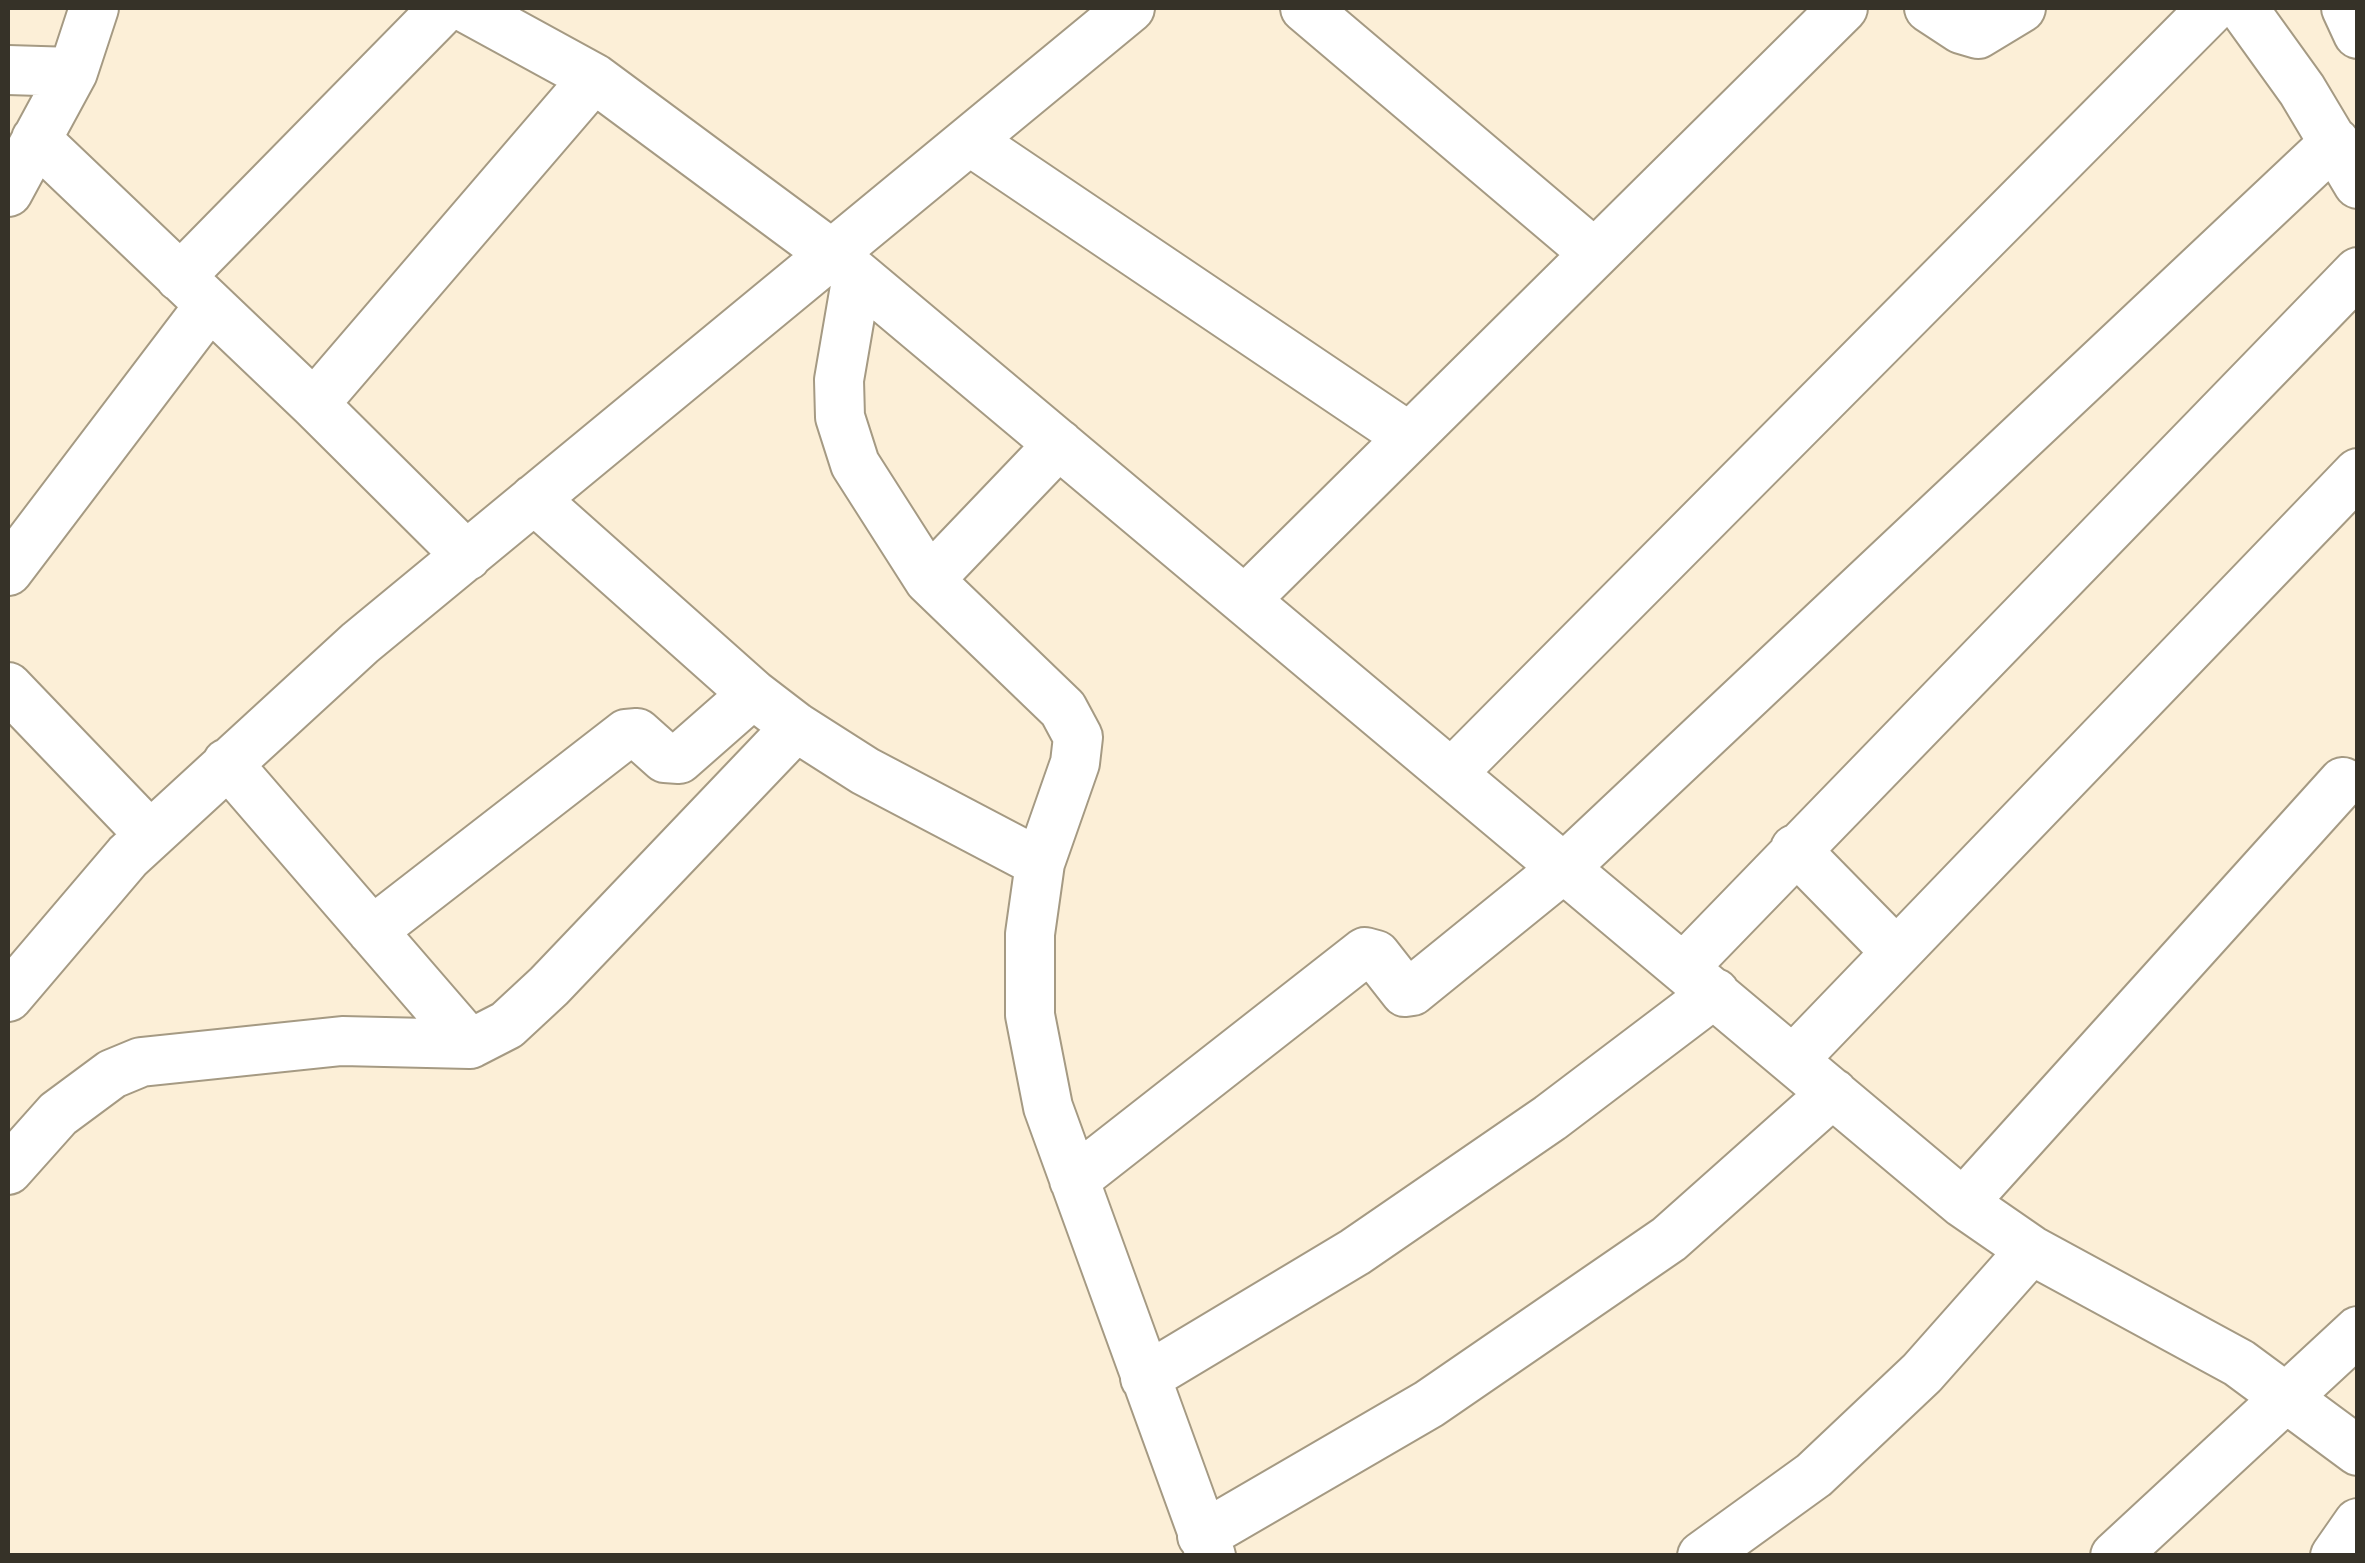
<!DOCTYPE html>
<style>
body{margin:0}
#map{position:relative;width:2365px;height:1563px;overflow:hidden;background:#fcefd7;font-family:"Alegreya Sans",sans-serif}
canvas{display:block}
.frame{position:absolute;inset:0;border:10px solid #363228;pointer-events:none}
</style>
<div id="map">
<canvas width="2365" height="1563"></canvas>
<div class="frame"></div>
</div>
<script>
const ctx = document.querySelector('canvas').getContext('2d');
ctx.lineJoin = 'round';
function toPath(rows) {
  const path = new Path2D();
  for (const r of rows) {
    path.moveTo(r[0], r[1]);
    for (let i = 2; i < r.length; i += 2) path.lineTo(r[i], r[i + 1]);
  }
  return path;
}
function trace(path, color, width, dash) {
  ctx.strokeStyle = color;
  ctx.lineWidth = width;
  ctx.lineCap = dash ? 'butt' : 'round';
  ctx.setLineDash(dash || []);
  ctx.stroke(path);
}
const street = toPath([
 [466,8,594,78,833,255,1963,1203,2031,1250,2239,1363,2358,1451],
 [1305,8,1594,253],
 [1929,8,1961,29,1978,34,2021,8],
 [2243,8,2302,90,2358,184],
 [2346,8,2358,34],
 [8,70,73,72],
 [36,139,314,404,467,556],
 [970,141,1409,437],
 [8,192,73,72,94,8],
 [857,275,839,380,840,417,855,464,929,580,1063,709,1078,737,1075,763,1040,863,1030,934,1030,1015,1048,1107,1211,1556],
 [180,277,444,8],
 [314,404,594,78],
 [534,499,753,694,796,727,865,771,1040,863],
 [8,571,209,306],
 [929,580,1059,444],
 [1245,600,1843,8],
 [8,687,150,835],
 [227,763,470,1044],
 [1452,773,2212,8],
 [1795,849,1895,951],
 [372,931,626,734,637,733,665,758,679,759,753,694],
 [1684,967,2358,272],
 [8,997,128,856,360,643,1130,8],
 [1794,1059,2358,473],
 [8,1170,58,1114,112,1074,141,1062,342,1041,470,1044,507,1025,549,986,796,727],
 [1074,1180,1365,952,1376,955,1405,992,1412,991,1565,867,2335,142],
 [1963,1203,2343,782],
 [1145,1378,1355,1252,1550,1118,1715,993],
 [1202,1536,1429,1404,1669,1239,1833,1093],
 [1702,1556,1814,1475,1922,1373,2031,1250],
 [2115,1556,2358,1331],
 [2335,1556,2358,1523]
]);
trace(street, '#a59a83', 52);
trace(street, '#fff', 48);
</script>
